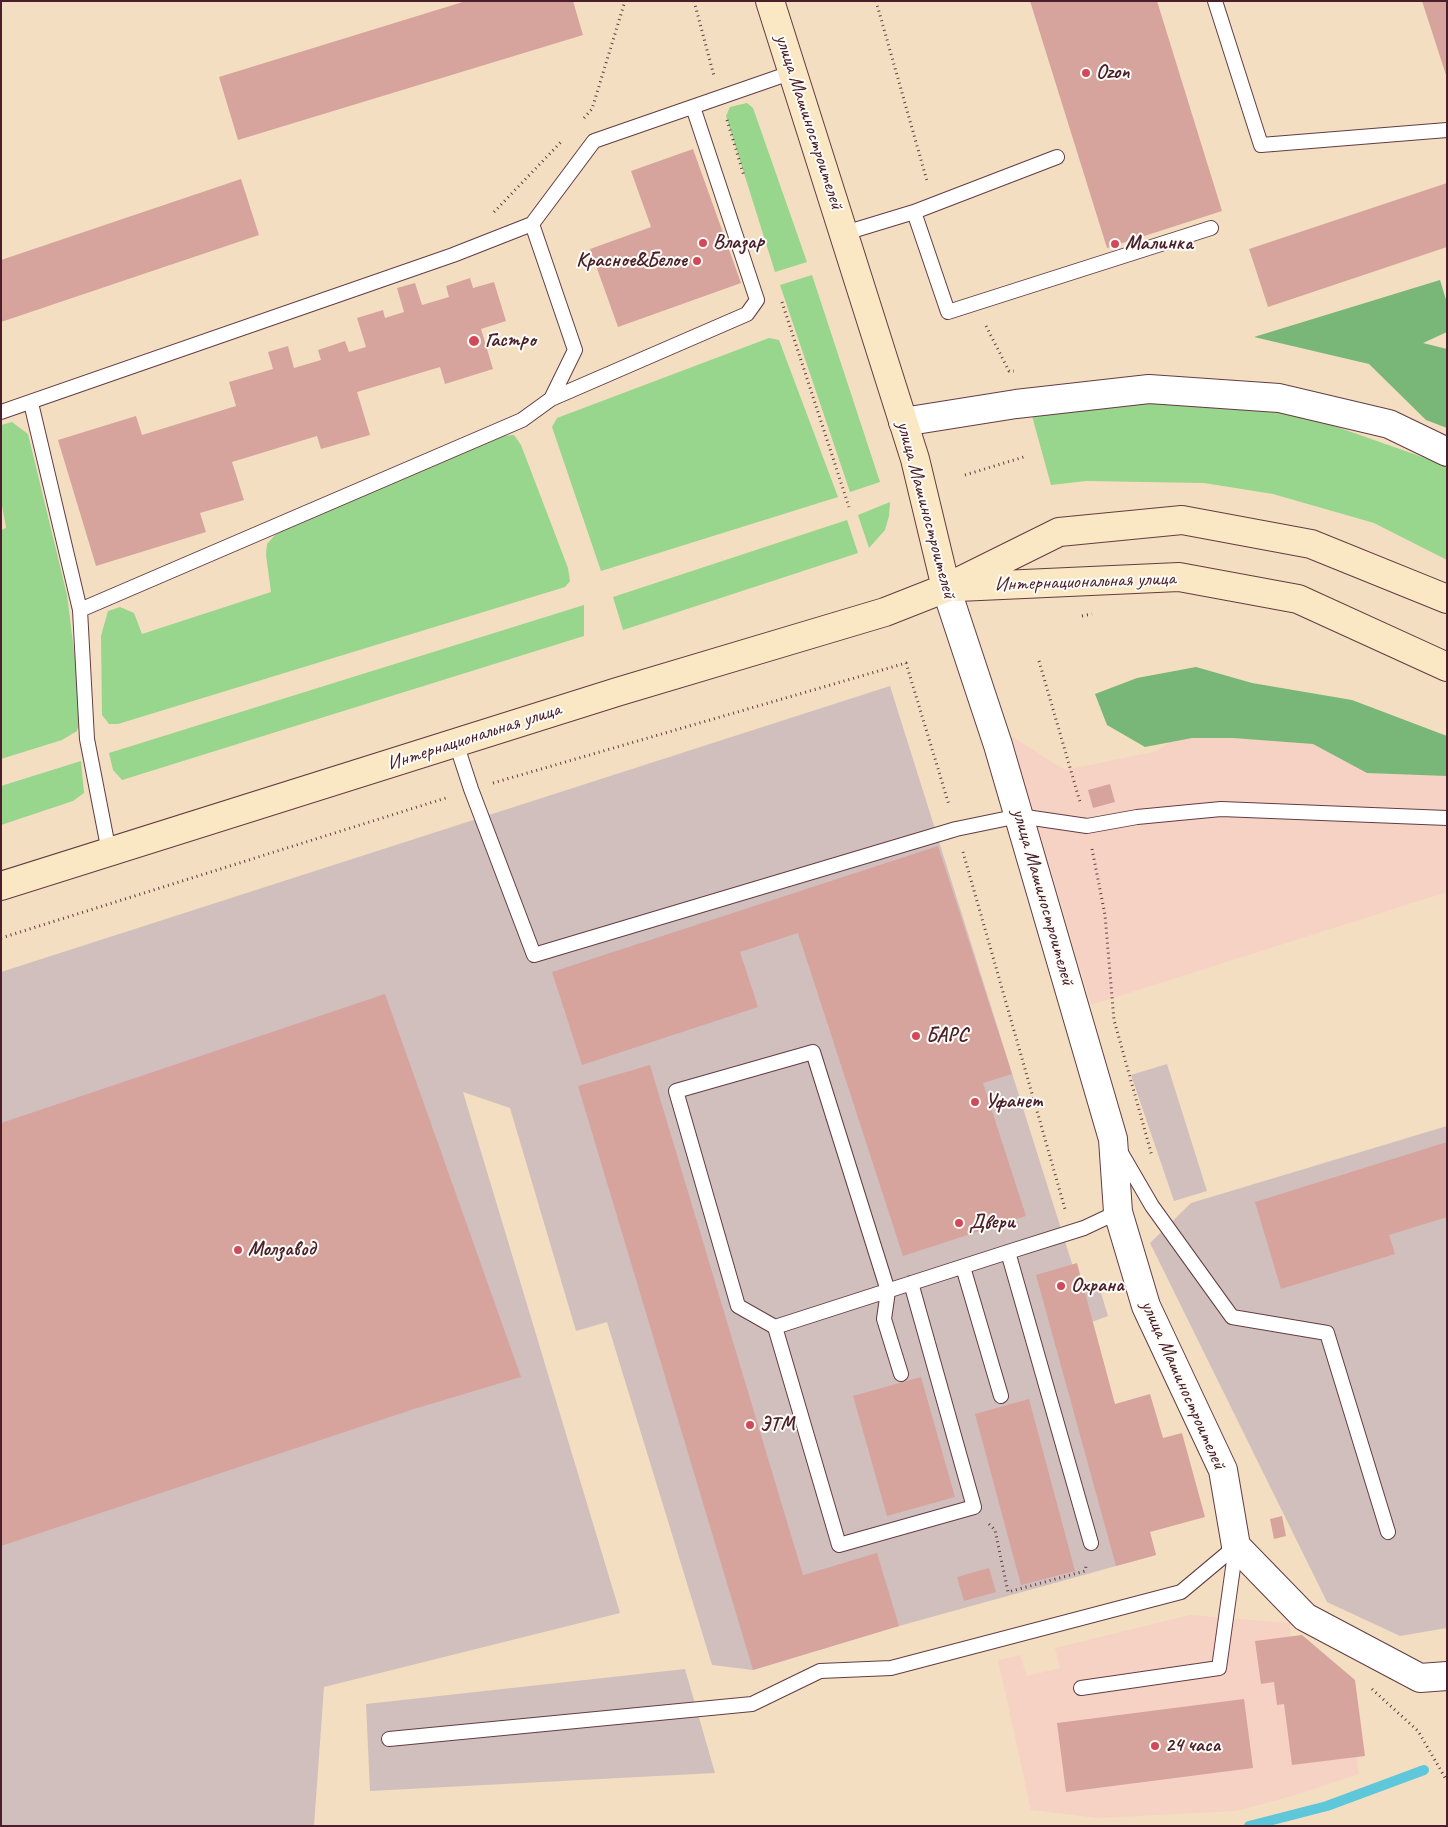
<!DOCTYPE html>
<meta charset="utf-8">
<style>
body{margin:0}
#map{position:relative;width:1448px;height:1827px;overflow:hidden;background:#f3dec1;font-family:Caveat,sans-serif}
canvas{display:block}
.frame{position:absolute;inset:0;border:2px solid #4a1f2b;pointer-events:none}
</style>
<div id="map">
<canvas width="1448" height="1827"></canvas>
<div class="frame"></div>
</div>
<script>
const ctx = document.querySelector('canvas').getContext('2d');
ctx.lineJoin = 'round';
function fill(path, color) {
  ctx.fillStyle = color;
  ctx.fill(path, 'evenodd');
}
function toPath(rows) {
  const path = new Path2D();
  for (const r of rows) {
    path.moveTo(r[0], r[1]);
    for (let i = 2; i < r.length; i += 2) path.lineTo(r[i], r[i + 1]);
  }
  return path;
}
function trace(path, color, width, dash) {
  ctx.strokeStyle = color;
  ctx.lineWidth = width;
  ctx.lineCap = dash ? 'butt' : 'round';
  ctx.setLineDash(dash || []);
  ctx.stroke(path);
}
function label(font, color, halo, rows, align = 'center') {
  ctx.font = font + ' Caveat,sans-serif';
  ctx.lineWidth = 4;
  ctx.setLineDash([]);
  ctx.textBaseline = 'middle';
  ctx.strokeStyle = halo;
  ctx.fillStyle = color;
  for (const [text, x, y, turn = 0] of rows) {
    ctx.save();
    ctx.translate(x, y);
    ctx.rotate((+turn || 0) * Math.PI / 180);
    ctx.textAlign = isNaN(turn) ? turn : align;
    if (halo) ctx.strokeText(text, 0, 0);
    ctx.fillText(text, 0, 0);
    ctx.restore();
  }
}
const built = toPath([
 [1186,731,1323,737,1447,767,1447,892,1091,1005,1011,736,1065,770,1157,751],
 [1190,1615,1290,1623,1291,1680,1345,1674,1359,1774,1296,1795,1236,1811,1099,1818,1031,1810,998,1660,1020,1655,1027,1676,1060,1668,1055,1648]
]);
const industrial = toPath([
 [890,686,1080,1289,1098,1283,1108,1316,1092,1322,1156,1555,899,1626,753,1670,712,1665,607,1322,576,1331,510,1108,463,1092,620,1613,324,1687,314,1826,1,1826,1,972],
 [1167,1064,1207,1191,1174,1201,1131,1075],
 [1447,1126,1447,1628,1400,1636,1327,1602,1150,1243,1191,1203],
 [685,1669,715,1773,370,1791,366,1704]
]);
const green = toPath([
 [747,103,753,108,807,262,775,272,726,116,730,107],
 [812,275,880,482,850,492,780,285],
 [769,338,779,340,838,497,601,571,552,427,557,418],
 [1153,400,1261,409,1306,416,1428,459,1447,468,1447,560,1374,523,1273,494,1204,483,1086,481,1051,485,1032,416,1041,412],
 [12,422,28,434,67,595,82,714,77,731,62,740,1,759,1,530,6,528,1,500,1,425],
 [514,435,521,445,568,568,570,581,565,587,118,724,109,724,102,715,101,636,108,611,120,607,134,613,142,634,271,592,266,555,267,544,276,534,498,436],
 [890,502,889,516,885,530,869,548,858,515],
 [847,520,858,553,623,630,613,597],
 [584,605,584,636,122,780,113,770,109,753],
 [81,761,84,793,73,801,1,825,1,786]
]);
const forest = toPath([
 [1440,280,1447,303,1447,332,1423,343,1447,349,1447,428,1426,420,1369,364,1254,337],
 [1196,667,1252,683,1352,700,1447,736,1447,776,1367,773,1313,744,1233,738,1192,738,1145,747,1107,725,1095,694,1137,678]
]);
const stream = toPath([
 [1249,1826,1327,1806,1424,1770]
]);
const building = toPath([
 [466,1,573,1,583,35,238,140,219,77],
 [1030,1,1157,1,1222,211,1107,248],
 [1422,1,1447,1,1447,75,1446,75],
 [693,149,741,283,618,327,590,249,651,227,631,171],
 [241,179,259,235,1,322,1,260],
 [1447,183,1447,247,1268,307,1249,249],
 [470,278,473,288,494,282,506,321,481,329,493,369,445,384,440,367,357,392,370,435,321,449,317,436,232,462,244,500,200,513,206,532,96,566,58,440,136,416,142,435,236,406,229,382,273,369,268,352,288,346,294,368,321,360,318,350,345,341,349,352,366,347,357,318,383,310,385,318,404,312,397,288,415,283,422,305,449,297,446,286],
 [1110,784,1115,802,1093,808,1088,790],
 [938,846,1012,1074,983,1083,1026,1216,903,1256,798,933,740,952,758,1007,582,1065,552,972],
 [385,994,521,1377,414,1409,1,1546,1,1123],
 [650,1065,803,1575,877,1553,899,1626,753,1670,578,1086],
 [1447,1142,1447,1217,1389,1235,1395,1254,1281,1289,1255,1202],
 [1077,1263,1115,1404,1150,1394,1163,1438,1182,1433,1205,1517,1150,1532,1156,1555,1116,1566,1036,1275],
 [921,1377,955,1497,887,1516,853,1396],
 [1029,1399,1075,1571,1021,1585,975,1414],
 [1282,1516,1286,1536,1274,1539,1270,1519],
 [989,1568,996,1592,964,1601,957,1577],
 [1302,1635,1355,1680,1365,1756,1292,1765,1284,1704,1277,1705,1274,1682,1261,1684,1255,1641],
 [1244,1699,1253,1768,1066,1792,1057,1723]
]);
const path = toPath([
 [694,1,714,76],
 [876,1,927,181],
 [584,118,592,109,625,1],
 [727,120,744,176],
 [494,212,561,142],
 [782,302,849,507],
 [986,326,1009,371,1014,371],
 [965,475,1027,456],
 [1082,616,1092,614],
 [1039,661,1080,802],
 [493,783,906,663,949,805],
 [1092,849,1105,915,1114,1020,1152,1156],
 [963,852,1065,1209],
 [1,938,449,797],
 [989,1524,995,1530,1008,1592,1085,1571,1086,1566],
 [1372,1689,1418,1731,1447,1781]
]);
const service = toPath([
 [1215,1,1261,145,1447,130],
 [914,212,1057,157],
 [532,224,575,350,551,399],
 [845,233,914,212,948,312,1211,228],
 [31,403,80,610,87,739,109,852],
 [1,412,453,255,532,224,594,141,793,72],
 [80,610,522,420,551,399,747,314,757,300,693,107],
 [456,743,471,789,534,955,956,829,1019,816,1087,826,1137,817,1221,809,1447,818],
 [1120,1151,1152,1206,1232,1317,1327,1333,1388,1532],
 [1008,1252,1091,1543],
 [963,1267,1001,1396],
 [911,1283,974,1507,839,1545,775,1327,1008,1252,1084,1228,1118,1212],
 [775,1327,738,1306,676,1091,813,1052,888,1291,884,1319,901,1374],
 [1081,1688,1219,1668,1236,1546],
 [389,1739,752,1704,820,1671,891,1668,1181,1592,1236,1546]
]);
const minor = toPath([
 [903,422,1016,404,1149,389,1279,398,1389,424,1447,452],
 [946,588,998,745,1113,1139,1118,1212,1146,1306,1223,1470,1236,1546,1305,1617,1420,1678,1447,1676]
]);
const secondary = toPath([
 [770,1,915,459,946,588],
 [958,587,1179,577,1298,599,1447,667],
 [1,886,617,692,885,612,946,588,1059,532,1182,520,1311,544,1447,599]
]);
const markers = [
 [1086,73,5,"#d1495b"],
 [703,243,5,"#d1495b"],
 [1115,244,5,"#d1495b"],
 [697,261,5,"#d1495b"],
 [474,341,6,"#d1495b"],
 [916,1036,5,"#d1495b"],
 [975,1102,5,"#d1495b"],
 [959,1223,5,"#d1495b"],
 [238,1250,5,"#d1495b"],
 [1061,1286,5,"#d1495b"],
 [750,1425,5,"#d1495b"],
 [1155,1746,5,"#d1495b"]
];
const poiNames = [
 ["Ozon",1096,73],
 ["Влазар",713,243],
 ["Малинка",1125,244],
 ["Красное&Белое",687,261,"right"],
 ["Гастро",485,341],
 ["БАРС",926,1036],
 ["Уфанет",985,1102],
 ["Двери",969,1223],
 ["Молзавод",248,1250],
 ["Охрана",1071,1286],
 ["ЭТМ",760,1425],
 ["24 часа",1165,1746]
];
const streetNames = [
 ["улица Машиностроителей",809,122,72],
 ["улица Машиностроителей",926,510,75],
 ["Интернациональная улица",1085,582,-2],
 ["Интернациональная улица",474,737,-18],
 ["улица Машиностроителей",1043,897,74],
 ["улица Машиностроителей",1183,1385,66]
];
fill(built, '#f6d2c4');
fill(industrial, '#d1bfbe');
fill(green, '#97d68c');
fill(forest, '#79b778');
trace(stream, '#5ec7da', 10);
fill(building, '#d6a49d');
trace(service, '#633c42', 16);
trace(minor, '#633c42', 30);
trace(secondary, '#633c42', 30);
trace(path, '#633c42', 3, [1, 4]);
trace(service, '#fff', 14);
trace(minor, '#fff', 28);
trace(secondary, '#fae7c3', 28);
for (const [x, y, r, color] of markers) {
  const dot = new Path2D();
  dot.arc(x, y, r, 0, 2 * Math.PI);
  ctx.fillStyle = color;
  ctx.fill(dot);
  trace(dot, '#fdfcf7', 2);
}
label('bold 20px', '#4a1f2b', '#fdfcf7', poiNames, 'left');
label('20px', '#4a1f2b', '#fdfcf7', streetNames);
</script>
